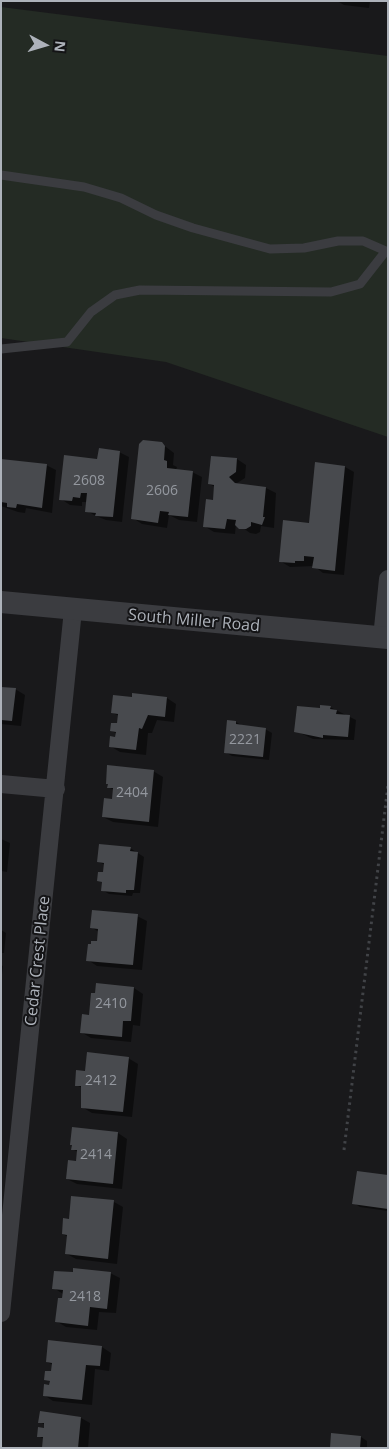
<!DOCTYPE html>
<style>
body{margin:0}
#map{position:relative;width:389px;height:1449px;overflow:hidden;background:#19191b;font-family:"Open Sans",sans-serif}
canvas{display:block}
.frame{position:absolute;inset:0;border:2px solid #adb2ba;pointer-events:none}
.north{position:absolute;left:20px;top:20px;width:50px;height:50px;-webkit-text-stroke:4px #141416;paint-order:stroke;rotate:96deg;font-size:14px;font-weight:700;line-height:20px;text-align:center;color:#adb2ba}
.north::after{content:'';display:block;margin:auto;width:18px;height:22px;background:#adb2ba;clip-path:polygon(50% 0,100% 100%,50% 72%,0 100%)}
</style>
<div id="map">
<canvas width="389" height="1449"></canvas>
<div class="frame"></div>
<div class="north">N</div>
</div>
<script>
const ctx = document.querySelector('canvas').getContext('2d');
ctx.lineJoin = 'round';
function fill(path, color) {
  ctx.fillStyle = color;
  ctx.fill(path, 'evenodd');
}
function toPath(rows) {
  const path = new Path2D();
  for (const r of rows) {
    path.moveTo(r[0], r[1]);
    for (let i = 2; i < r.length; i += 2) path.lineTo(r[i], r[i + 1]);
  }
  return path;
}
function trace(path, color, width, dash) {
  ctx.strokeStyle = color;
  ctx.lineWidth = width;
  ctx.lineCap = dash ? 'butt' : 'round';
  ctx.setLineDash(dash || []);
  ctx.stroke(path);
}
function label(font, color, halo, rows, align = 'center') {
  ctx.font = font + ' "Open Sans",sans-serif';
  ctx.lineWidth = 4;
  ctx.setLineDash([]);
  ctx.textBaseline = 'middle';
  ctx.strokeStyle = halo;
  ctx.fillStyle = color;
  for (const [text, x, y, turn = 0] of rows) {
    ctx.save();
    ctx.translate(x, y);
    ctx.rotate((+turn || 0) * Math.PI / 180);
    ctx.textAlign = isNaN(turn) ? turn : align;
    if (halo) ctx.strokeText(text, 0, 0);
    ctx.fillText(text, 0, 0);
    ctx.restore();
  }
}
const green = toPath([
 [1,7,388,56,388,437,166,362,1,338]
]);
const shadow = toPath([
 [337,1,370,1,369,8,344,5],
 [162,444,174,453,173,465,177,467,176,470,192,472,202,477,197,522,179,520,169,515,167,528,142,524,133,518],
 [119,452,129,457,122,522,106,520,96,516,87,511,88,502,82,502,82,506,70,505,61,499,99,460],
 [212,457,237,459,246,465,245,478,237,483,240,485,266,488,276,493,274,528,261,526,260,532,256,534,250,533,236,523,235,534,214,532,204,526,214,501,215,487,209,484],
 [1,460,46,465,56,470,52,513,26,508,25,513,18,512,1,506],
 [316,464,345,467,354,472,344,575,323,573,314,566,290,567,280,561,310,524],
 [1,688,15,689,25,695,21,726,1,724],
 [133,698,167,698,176,704,174,722,157,720,152,733,148,733,146,755,120,752,110,746,116,738,117,734,112,731,118,725,119,716,113,713],
 [330,707,356,720,354,740,313,739,296,731,321,710],
 [236,722,243,726,265,729,272,733,269,760,232,756,225,752],
 [153,771,163,777,158,827,113,822,103,817,113,800,114,790,108,787],
 [1,839,10,843,7,872,1,871],
 [130,848,144,857,140,893,133,893,132,896,109,894,102,890,103,883,98,880,104,874,105,865,99,862],
 [137,916,147,921,142,970,97,966,88,960,98,943,99,932,91,927],
 [1,930,6,933,4,953,1,953],
 [1,965,3,966,1,983],
 [97,984,134,988,143,994,140,1026,133,1025,131,1042,91,1038,81,1032,90,1016],
 [128,1058,138,1064,132,1117,92,1113,82,1107,82,1088,76,1085,86,1072],
 [118,1133,127,1139,122,1189,77,1184,67,1179,77,1162,78,1152,72,1149],
 [388,1176,388,1211,360,1207,354,1203],
 [114,1202,123,1207,117,1264,76,1259,67,1254,68,1237,63,1234,70,1220],
 [110,1273,120,1278,116,1313,99,1312,97,1330,66,1327,56,1321,63,1294,54,1288],
 [102,1347,111,1353,109,1371,95,1369,92,1405,53,1401,44,1395,50,1386,51,1382,46,1379,52,1373,53,1365,47,1362],
 [41,1413,81,1418,90,1423,88,1448,43,1448,44,1439,38,1436,45,1429,45,1425,40,1422],
 [361,1437,367,1441,367,1448,331,1448]
]);
const building = toPath([
 [143,440,162,442,165,446,164,460,167,461,167,468,193,471,188,517,168,515,169,512,160,511,158,523,131,519,139,444],
 [99,448,120,451,113,517,95,516,96,513,85,512,87,493,81,493,80,498,73,497,72,501,59,500,64,455,97,459],
 [211,456,237,458,236,472,229,477,235,483,266,487,263,517,265,517,262,525,251,522,251,526,246,529,239,529,235,525,236,520,227,519,225,529,203,527,206,499,213,500,214,485,208,484],
 [1,459,47,464,42,508,17,504,16,508,7,507,7,503,1,502],
 [315,462,345,466,335,571,312,568,314,557,304,556,304,561,295,561,295,563,279,562,283,520,309,523],
 [1,687,16,688,12,721,1,720],
 [132,693,167,697,165,717,148,715,142,729,139,728,136,750,109,747,110,736,115,737,116,732,110,731,111,723,117,723,118,714,111,713,113,695,132,697],
 [320,705,331,706,330,709,337,710,336,714,350,715,348,737,323,735,323,738,294,732,297,706,320,708],
 [227,720,236,721,236,724,266,728,263,757,224,753],
 [107,765,154,770,149,822,102,817,104,798,112,799,113,788,107,788,108,784,106,784],
 [99,844,131,847,130,851,138,852,134,890,126,890,126,893,101,891,102,882,97,881,98,872,103,872,104,863,97,862],
 [92,910,138,914,133,965,86,961,88,944,91,944,91,941,97,941,98,929,90,928],
 [96,983,134,987,131,1021,123,1021,122,1037,80,1033,82,1014,89,1015,91,993,95,993],
 [87,1052,129,1057,123,1112,81,1108,81,1086,75,1086,76,1070,85,1071],
 [72,1127,118,1132,113,1184,66,1179,68,1160,76,1161,77,1150,71,1150,72,1145,70,1145],
 [357,1171,388,1175,388,1209,352,1204],
 [71,1196,114,1200,108,1259,65,1254,67,1235,62,1234,63,1218,69,1219],
 [73,1268,111,1272,107,1309,90,1307,88,1326,55,1322,58,1298,62,1298,63,1290,52,1289,54,1271,73,1272],
 [48,1340,102,1346,100,1366,86,1365,82,1400,43,1396,44,1384,49,1385,50,1381,44,1380,45,1371,51,1371,52,1363,46,1362],
 [40,1411,81,1417,78,1448,42,1448,43,1437,37,1437,38,1427,44,1428,44,1423,38,1423],
 [331,1433,361,1436,360,1448,330,1448]
]);
const path = toPath([
 [344,1150,388,785]
]);
const service = toPath([
 [1,175,84,187,121,198,156,215,193,228,270,249,304,248,338,241,363,241,388,252],
 [1,349,67,342,91,312,115,295,140,290,331,292,360,284,385,252]
]);
const minor = toPath([
 [382,638,388,579],
 [1,784,56,789],
 [1,1313,73,610]
]);
const tertiary = toPath([
 [1,602,388,638]
]);
const numberNames = [
 ["2608",89,481],
 ["2606",162,491],
 ["2221",245,740],
 ["2404",132,793],
 ["2410",111,1004],
 ["2412",101,1081],
 ["2414",96,1155],
 ["2418",85,1297]
];
const streetNames = [
 ["South Miller Road",194,621,5],
 ["Cedar Crest Place",38,961,-84]
];
fill(green, '#242b24');
fill(shadow, '#0007');
fill(building, '#484a4e');
trace(path, '#414347', 3, [2.5, 4]);
trace(service, '#3b3c40', 9);
trace(minor, '#3b3c40', 18);
trace(tertiary, '#3b3c40', 22);
label('14px', '#94989f', null, numberNames);
label('16px', '#adb2ba', '#141416', streetNames);
</script>
